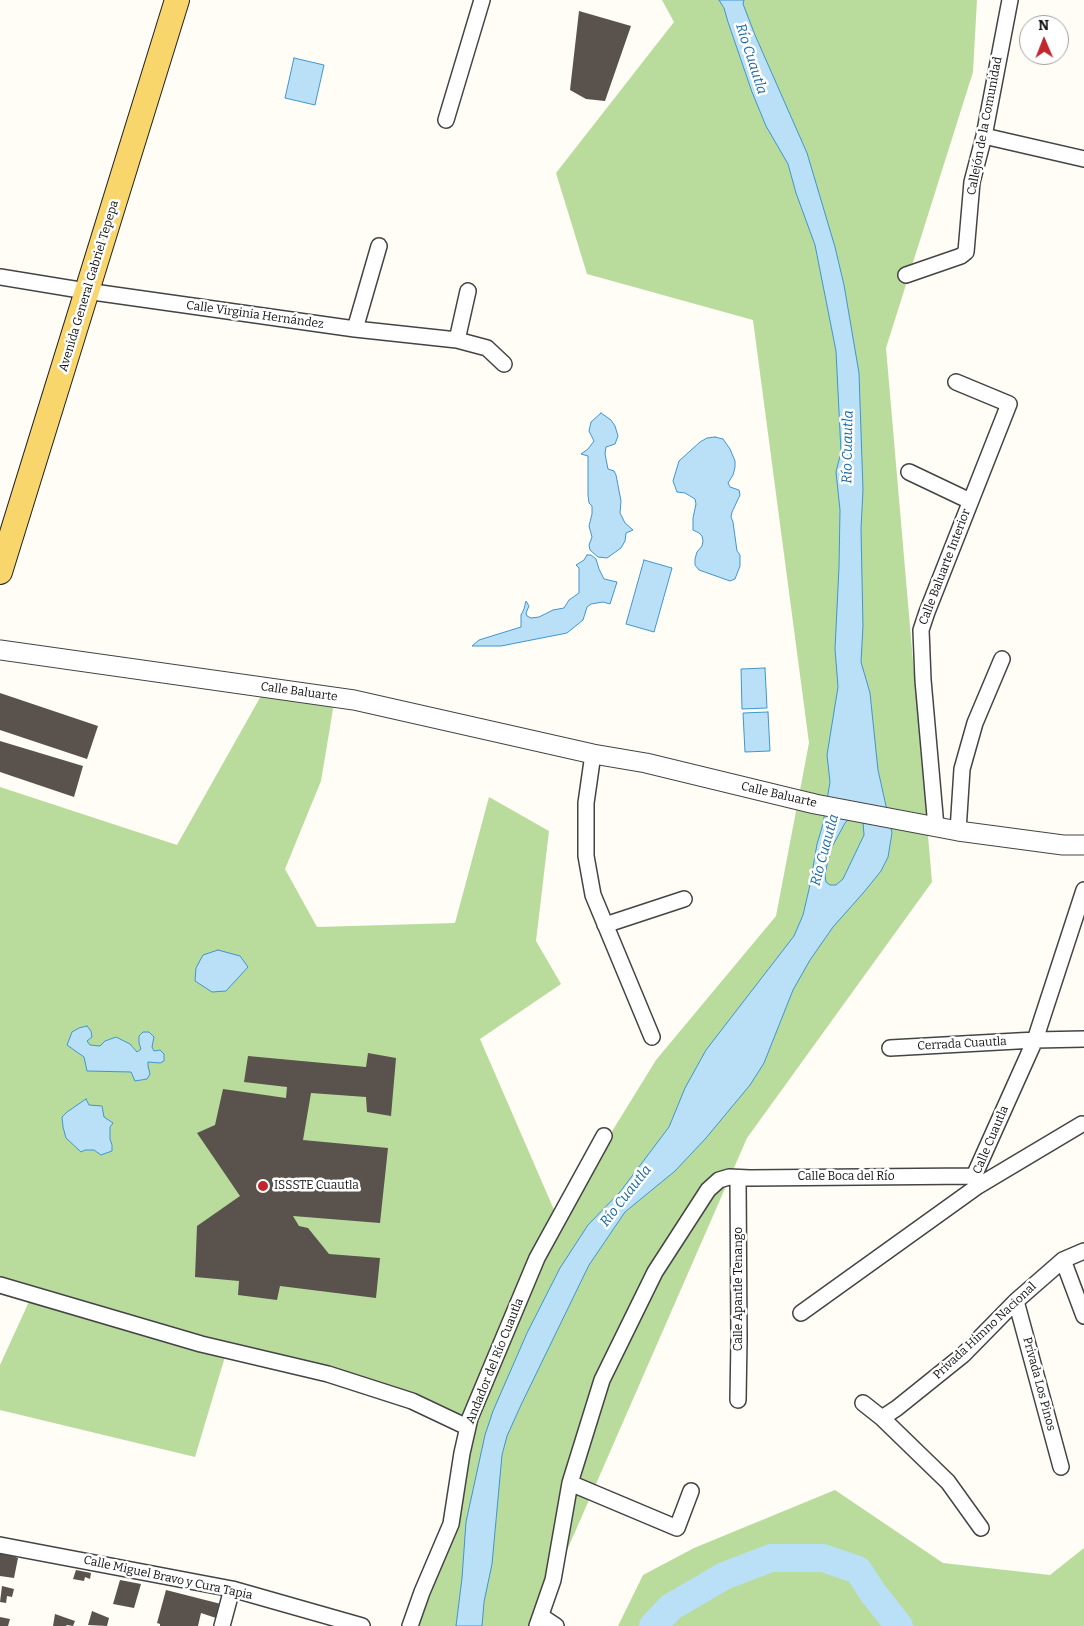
<!DOCTYPE html>
<meta charset="utf-8">
<style>
body{margin:0}
#map{position:relative;width:1084px;height:1626px;overflow:hidden;background:#fffdf5;font-family:Bitter,serif}
canvas{display:block}
.north{position:absolute;left:1019px;top:15px;width:50px;height:50px;box-sizing:border-box;background:#fff;border:1px solid #a0a0a0;border-radius:50%;rotate:359deg;font-size:14px;font-weight:700;line-height:20px;text-align:center;color:#111}
.north::after{content:'';display:block;margin:auto;width:18px;height:22px;background:#c4262e;clip-path:polygon(50% 0,100% 100%,50% 72%,0 100%)}
</style>
<div id="map">
<canvas width="1084" height="1626"></canvas>
<div class="north">N</div>
</div>
<script>
const ctx = document.querySelector('canvas').getContext('2d');
ctx.lineJoin = 'round';
function fill(path, color) {
  ctx.fillStyle = color;
  ctx.fill(path, 'evenodd');
}
function toPath(rows) {
  const path = new Path2D();
  for (const r of rows) {
    path.moveTo(r[0], r[1]);
    for (let i = 2; i < r.length; i += 2) path.lineTo(r[i], r[i + 1]);
  }
  return path;
}
function trace(path, color, width, dash) {
  ctx.strokeStyle = color;
  ctx.lineWidth = width;
  ctx.lineCap = dash ? 'butt' : 'round';
  ctx.setLineDash(dash || []);
  ctx.stroke(path);
}
function label(font, color, halo, rows, align = 'center') {
  ctx.font = font + ' Bitter,serif';
  ctx.lineWidth = 5;
  ctx.setLineDash([]);
  ctx.textBaseline = 'middle';
  ctx.strokeStyle = halo;
  ctx.fillStyle = color;
  for (const [text, x, y, turn = 0] of rows) {
    ctx.save();
    ctx.translate(x, y);
    ctx.rotate((+turn || 0) * Math.PI / 180);
    ctx.textAlign = isNaN(turn) ? turn : align;
    if (halo) ctx.strokeText(text, 0, 0);
    ctx.fillText(text, 0, 0);
    ctx.restore();
  }
}
const forest = toPath([
 [662,0,977,0,973,72,886,348,932,882,747,1138,534,1626,411,1626,439,1551,470,1418,227,1350,195,1457,0,1410,0,1365,32,1295,0,1285,0,787,177,845,266,687,335,697,321,781,285,869,317,927,455,923,489,797,549,831,536,941,561,984,480,1039,558,1219,656,1060,776,916,809,743,753,320,587,274,556,173,674,22],
 [835,1490,943,1563,1050,1575,1084,1548,1084,1626,618,1626,643,1575,694,1548]
]);
const water = toPath([
 [719,0,744,0,743,4,755,35,807,153,835,247,844,285,859,373,863,490,861,529,863,626,861,662,870,693,878,770,892,833,888,857,881,871,864,892,833,927,810,960,793,990,764,1063,750,1085,706,1138,675,1171,625,1212,589,1265,521,1405,507,1436,502,1455,492,1564,484,1602,482,1626,456,1626,462,1578,466,1522,485,1435,493,1411,527,1333,560,1268,588,1225,620,1192,669,1127,685,1088,706,1050,794,936,803,915,810,885,817,844,823,824,830,782,827,755,838,687,835,649,839,567,840,510,836,472,841,452,836,351,815,245,796,193,788,164,766,126,752,92,728,22,724,8,719,0],
 [851,817,863,822,864,835,843,879,836,885,830,885,826,882,825,875,828,860,832,847,845,823,851,817],
 [294,58,324,65,315,105,285,98,294,58],
 [601,413,611,420,615,426,618,436,615,444,606,447,605,454,608,469,614,471,616,475,621,501,620,513,625,523,633,530,626,533,625,541,621,548,607,558,598,557,590,550,589,545,592,537,589,526,592,514,592,506,589,503,588,495,588,456,581,454,588,449,594,441,589,431,591,422,601,413],
 [715,437,723,439,730,449,735,461,735,467,733,475,728,483,730,487,739,490,740,495,732,512,731,517,733,522,737,551,740,555,740,566,735,579,730,581,699,570,695,565,695,559,697,552,702,546,703,541,702,536,699,533,693,530,693,518,696,504,695,499,685,493,677,492,673,481,679,461,700,442,707,438,715,437],
 [587,555,591,555,596,559,599,569,604,579,617,582,610,604,603,602,591,604,587,607,583,620,567,633,501,646,472,646,479,640,521,627,521,615,524,609,526,601,529,606,526,613,527,616,531,618,539,617,553,610,564,608,569,600,579,593,579,568,576,565,584,560,587,555],
 [644,560,672,568,654,632,626,624,644,560],
 [765,668,767,708,742,709,741,669,765,668],
 [768,712,770,751,745,752,743,713,768,712],
 [218,950,240,956,248,967,226,991,212,992,195,981,196,968,203,955,218,950],
 [87,1026,91,1031,92,1037,87,1041,90,1045,100,1046,105,1041,116,1037,130,1044,137,1052,141,1049,139,1043,139,1036,143,1032,149,1032,154,1037,152,1047,154,1051,160,1050,164,1054,164,1061,160,1063,148,1062,148,1066,150,1074,147,1079,135,1081,131,1072,87,1071,84,1057,67,1045,72,1032,79,1028,87,1026],
 [86,1099,89,1105,102,1106,104,1117,113,1123,110,1127,110,1139,112,1145,112,1151,101,1155,94,1150,85,1150,81,1152,66,1138,63,1127,62,1117,67,1112,86,1099]
]);
const river = toPath([
 [653,1626,671,1607,724,1576,771,1558,823,1558,858,1570,873,1593,899,1626]
]);
const building = toPath([
 [579,11,631,26,605,101,586,99,570,90],
 [0,693,98,726,87,759,0,730],
 [0,741,83,766,74,797,0,772],
 [368,1053,396,1058,391,1116,367,1112,366,1097,311,1093,303,1140,388,1148,380,1223,293,1216,299,1226,308,1228,329,1254,380,1258,376,1298,280,1286,277,1300,238,1295,239,1281,195,1277,197,1226,240,1196,197,1133,215,1125,223,1089,286,1098,287,1087,244,1082,248,1056,366,1067],
 [0,1552,18,1558,14,1578,0,1576],
 [76,1570,91,1573,90,1579,85,1577,84,1581,73,1579],
 [120,1580,141,1584,134,1608,113,1604],
 [2,1586,14,1589,12,1597,7,1596,6,1603,0,1602],
 [166,1590,221,1604,217,1626,214,1626,216,1618,201,1613,198,1626,160,1626,160,1624,157,1623],
 [92,1611,109,1618,107,1626,88,1625],
 [55,1614,75,1621,73,1626,67,1625,66,1626,53,1626],
 [0,1617,10,1619,8,1626,0,1626]
]);
const minor = toPath([
 [446,120,482,0],
 [984,136,1084,159],
 [906,275,961,256,966,252,972,182,984,136,1010,0],
 [0,277,86,291,355,329,457,340,487,348,504,364],
 [355,329,379,246],
 [457,340,468,291],
 [909,472,970,501],
 [593,754,586,803,586,856,593,895,652,1037],
 [936,827,923,680,921,630,927,612,1009,404,956,382],
 [958,831,962,769,975,723,1002,659],
 [605,925,684,899],
 [890,1048,1035,1040,1084,1039],
 [738,1178,739,1339,738,1400],
 [977,1184,974,1176,1035,1040,1084,890],
 [1063,1260,1084,1316],
 [0,1285,201,1344,328,1374,412,1401,467,1427],
 [1016,1301,1061,1467],
 [801,1313,978,1186,1082,1124],
 [863,1403,882,1418,948,1482,981,1528],
 [882,1418,897,1408,963,1355,1016,1301,1063,1260,1084,1251],
 [570,1483,677,1528,691,1491],
 [0,1545,232,1589,362,1626],
 [541,1616,556,1626],
 [222,1626,232,1589],
 [410,1626,422,1592,451,1524,462,1453,470,1418,537,1258,604,1136],
 [537,1626,553,1580,570,1483,602,1380,655,1272,708,1190,719,1180,729,1177,750,1178,974,1176]
]);
const tertiary = toPath([
 [0,650,354,700,593,754,646,763,815,804,958,831,1063,845,1084,845]
]);
const primary = toPath([
 [0,572,177,0]
]);
const markers = [
 [263,1186,6,"#c4262e"]
];
const streetNames = [
 ["Callejón de la Comunidad",985,126,-79],
 ["Avenida General Gabriel Tepepa",89,286,-73],
 ["Calle Virginia Hernández",255,315,8],
 ["Calle Baluarte Interior",945,567,-69],
 ["Calle Baluarte",299,692,8],
 ["Calle Baluarte",779,795,13],
 ["Cerrada Cuautla",962,1044,-3],
 ["Calle Cuautla",991,1140,-67],
 ["Calle Boca del Río",846,1177],
 ["Calle Apantle Tenango",739,1289,-90],
 ["Privada Himno Nacional",985,1331,-43],
 ["Andador del Río Cuautla",495,1361,-68],
 ["Privada Los Pinos",1039,1384,75],
 ["Calle Miguel Bravo y Cura Tapia",168,1578,12]
];
const poiNames = [
 ["ISSSTE Cuautla",274,1186]
];
const waterNames = [
 ["Río Cuautla",751,59,72],
 ["Río Cuautla",848,447,-89],
 ["Río Cuautla",825,850,-75],
 ["Río Cuautla",626,1196,-52]
];
fill(forest, '#b9dc9c');
fill(water, '#b9e0f7');
trace(water, '#3f96cf', 1);
trace(river, '#b9e0f7', 28);
fill(building, '#5a524d');
trace(minor, '#444', 18);
trace(tertiary, '#444', 21);
trace(primary, '#222', 26);
trace(minor, '#fff', 15);
trace(tertiary, '#fff', 19);
trace(primary, '#f9d66b', 24);
for (const [x, y, r, color] of markers) {
  const dot = new Path2D();
  dot.arc(x, y, r, 0, 2 * Math.PI);
  ctx.fillStyle = color;
  ctx.fill(dot);
  trace(dot, '#fff', 2);
}
label('12px', '#111', '#fff', streetNames);
label('12px', '#111', '#fff', poiNames, 'left');
label('italic 14px', '#1768a6', '#fff', waterNames);
</script>
